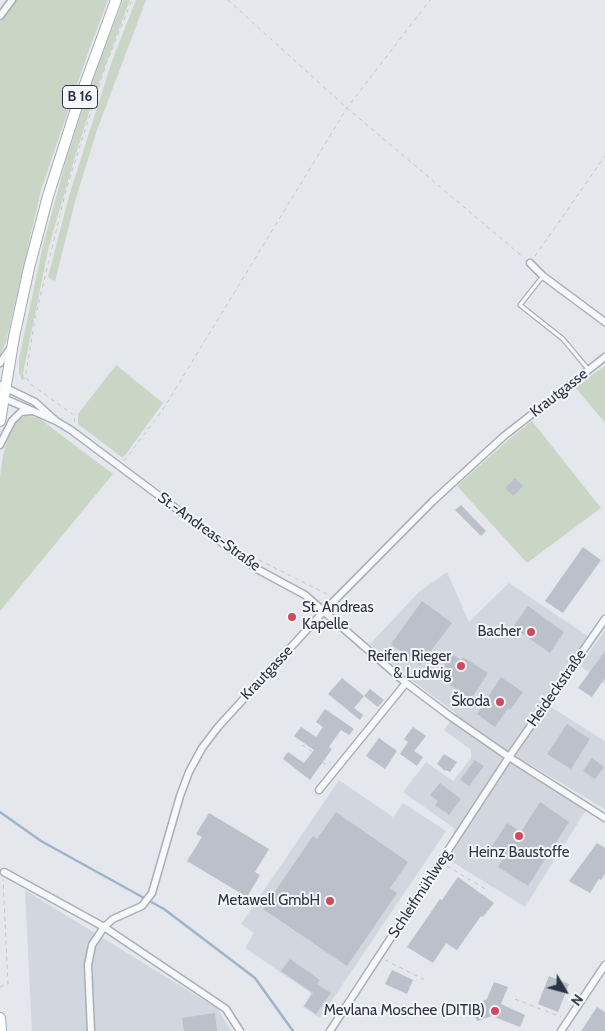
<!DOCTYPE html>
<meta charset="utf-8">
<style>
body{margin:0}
#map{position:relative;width:605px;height:1031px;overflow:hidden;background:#e4e7ec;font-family:Cabin,sans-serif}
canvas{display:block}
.north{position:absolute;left:540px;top:966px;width:50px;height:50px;-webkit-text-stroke:4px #f4f6f9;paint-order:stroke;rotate:127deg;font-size:14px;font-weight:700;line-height:20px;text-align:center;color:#2b3445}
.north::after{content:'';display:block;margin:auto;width:18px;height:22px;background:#2b3445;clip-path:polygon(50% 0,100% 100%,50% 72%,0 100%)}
</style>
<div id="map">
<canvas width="605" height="1031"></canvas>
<div class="north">N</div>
</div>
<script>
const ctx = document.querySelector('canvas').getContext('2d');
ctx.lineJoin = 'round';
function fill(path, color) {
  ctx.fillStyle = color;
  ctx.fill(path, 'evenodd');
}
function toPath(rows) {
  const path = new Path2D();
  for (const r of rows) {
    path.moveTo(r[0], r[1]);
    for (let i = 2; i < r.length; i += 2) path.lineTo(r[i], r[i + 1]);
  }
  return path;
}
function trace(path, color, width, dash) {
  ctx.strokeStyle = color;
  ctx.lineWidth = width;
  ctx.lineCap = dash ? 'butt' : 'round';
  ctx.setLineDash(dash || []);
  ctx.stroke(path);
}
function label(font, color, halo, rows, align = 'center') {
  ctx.font = font + ' Cabin,sans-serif';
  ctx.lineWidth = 4;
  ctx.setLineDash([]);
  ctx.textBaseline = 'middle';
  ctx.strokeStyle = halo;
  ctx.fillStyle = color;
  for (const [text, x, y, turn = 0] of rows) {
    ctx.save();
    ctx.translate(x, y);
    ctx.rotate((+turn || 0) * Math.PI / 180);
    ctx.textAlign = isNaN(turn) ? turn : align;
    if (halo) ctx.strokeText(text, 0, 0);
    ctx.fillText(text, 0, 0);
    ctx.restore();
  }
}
const built = toPath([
 [447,572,469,622,509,583,589,637,504,759,586,810,525,907,451,861,454,828,403,792,426,762,453,781,471,758,471,750,444,730,456,713,411,680,370,644,419,592],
 [605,630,605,684,580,666],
 [549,706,605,741,605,809,514,755],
 [339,780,393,817,403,803,446,831,320,1018,303,1007,311,993,245,948,254,933,241,924],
 [25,890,218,1009,231,1031,32,1031]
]);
const green = toPath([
 [16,0,108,0,89,50,41,190,6,342,0,355,0,22],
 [123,0,130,0,96,91,74,160,49,246,24,368,23,374,25,379,22,380,19,373,19,359,43,245,67,157,89,89],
 [136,0,146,0,97,130,76,198,55,281,48,277,69,196,112,61],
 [116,365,163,403,123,458,78,424,78,414],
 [605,366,605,423,575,387],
 [26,415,40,419,113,474,0,611,0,477,3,455,12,425],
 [532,421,601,508,527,563,457,486,507,441]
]);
const stream = toPath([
 [0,812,41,841,164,909,255,978,293,1031]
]);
const building = toPath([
 [515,478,523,486,513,496,505,488],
 [461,505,486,531,481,536,455,510],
 [583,547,601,560,563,613,545,601],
 [422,601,452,623,420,665,391,644],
 [528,606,564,632,550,653,513,627],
 [605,651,605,678,592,697,578,688],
 [452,654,461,660,463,657,488,673,471,699,446,682,448,679,439,674],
 [501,677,523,692,510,710,508,708,495,727,477,714],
 [342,678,364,696,354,708,363,715,360,720,328,694],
 [370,689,384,700,378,707,364,696],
 [325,709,354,729,349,735,341,730,329,747,332,749,310,780,283,759,288,752,304,763,314,750,294,736,301,727,316,737,323,727,316,722],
 [567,724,590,739,571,769,547,754],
 [413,727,426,736,414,751,423,757,417,766,400,754,408,742,404,739],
 [379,738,397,751,385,769,366,756],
 [444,754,457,762,450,772,446,770,445,771,437,764],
 [592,758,604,767,595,779,583,771],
 [475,760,484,766,469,786,460,780],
 [440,783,461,799,449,815,435,805,438,801,430,795],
 [540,802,569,822,528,886,498,867,504,857,491,848,507,823,521,832],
 [336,812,408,862,390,888,397,893,347,966,263,909,313,836,317,839],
 [209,813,269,849,255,872,260,875,247,897,187,861,202,837,196,834],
 [597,843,605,848,605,874,601,880,599,879,590,893,569,881],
 [458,877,494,903,483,917,481,916,457,950,446,943,433,963,407,947,440,899,442,900],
 [290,959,320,980,317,984,331,993,316,1014,304,1006,313,993,281,971],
 [392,970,413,980,407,994,385,984],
 [549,976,569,984,558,1012,538,1004],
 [494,982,508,987,501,1004,525,1015,520,1027,492,1016,477,1021,471,1007,487,999],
 [597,1007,605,1012,605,1031,581,1031],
 [215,1013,217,1031,184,1031,182,1018]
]);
const path = toPath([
 [228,0,347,108,523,257],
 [535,256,605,156],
 [74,422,75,416,32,385,27,379,26,373,35,318,66,190,106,64,132,0],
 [124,461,162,411,347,108,430,0],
 [259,560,329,595],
 [302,745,331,763],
 [316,757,329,767],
 [447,866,487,890],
 [385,960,425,980],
 [0,987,8,984,3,879],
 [515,999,561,1017]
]);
const lane = toPath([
 [543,276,520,305,563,339,588,369]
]);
const street = toPath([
 [0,16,12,0],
 [530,263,543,276,605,322],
 [0,363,9,350],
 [0,385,35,402,55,420],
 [1,397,56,421,71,430,257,569,305,595,406,683,447,714,509,757,605,818],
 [0,445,12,421,21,412,32,411],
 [319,790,406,683],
 [4,872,104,927,226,1009,240,1031],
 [91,1031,88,965,92,945,104,927,113,919,142,906,152,893,180,796,189,772,202,748,218,727,324,611,433,501,504,436,605,357],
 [330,1031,509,757,605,619],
 [561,1031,605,965]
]);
const primary = toPath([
 [0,421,14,337,29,268,48,196,76,109,116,0],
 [0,1018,1,1031]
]);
const markers = [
 [292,617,5,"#d1495b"],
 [531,632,5,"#d1495b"],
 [461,666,5,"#d1495b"],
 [500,702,5,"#d1495b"],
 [519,836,5,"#d1495b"],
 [330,901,5,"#d1495b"],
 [495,1011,5,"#d1495b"]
];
const shields = [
 [80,97,35]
];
const shieldNames = [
 ["B 16",80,97]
];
const streetNames = [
 ["Krautgasse",559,393,-38],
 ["St.-Andreas-Straße",209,532,36],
 ["Krautgasse",267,673,-47],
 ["Heideckstraße",557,688,-55],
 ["Schleifmühlweg",420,894,-57]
];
const poiNames = [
 ["St. Andreas",302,608,"left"],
 ["Kapelle",302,625,"left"],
 ["Bacher",521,632],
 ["Reifen Rieger",451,657],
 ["& Ludwig",451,674],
 ["Škoda",490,702],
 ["Heinz Baustoffe",519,853,"center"],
 ["Metawell GmbH",320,901],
 ["Mevlana Moschee (DITIB)",485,1011]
];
fill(built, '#d2d6de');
fill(green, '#c9d6c5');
trace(stream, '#9fb4cc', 2.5);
fill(building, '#bbc0ca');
trace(lane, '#a9aeb7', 5.5);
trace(street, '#a9aeb7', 9);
trace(primary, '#a3abb8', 12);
trace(path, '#c2c5cb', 1, [4, 4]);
trace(lane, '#f7f8fa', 3);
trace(street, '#f7f8fa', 6);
trace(primary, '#fff', 10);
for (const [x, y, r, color] of markers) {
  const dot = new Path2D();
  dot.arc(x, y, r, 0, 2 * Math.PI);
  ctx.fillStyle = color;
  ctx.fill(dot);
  trace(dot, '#f4f6f9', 2);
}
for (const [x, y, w] of shields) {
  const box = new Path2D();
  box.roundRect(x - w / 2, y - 11.5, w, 23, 4);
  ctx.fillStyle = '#f4f6f9';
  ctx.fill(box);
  trace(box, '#2b3445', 1);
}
label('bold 14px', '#2b3445', null, shieldNames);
label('15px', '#2b3445', '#f4f6f9', streetNames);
label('15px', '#2b3445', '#f4f6f9', poiNames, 'right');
</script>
